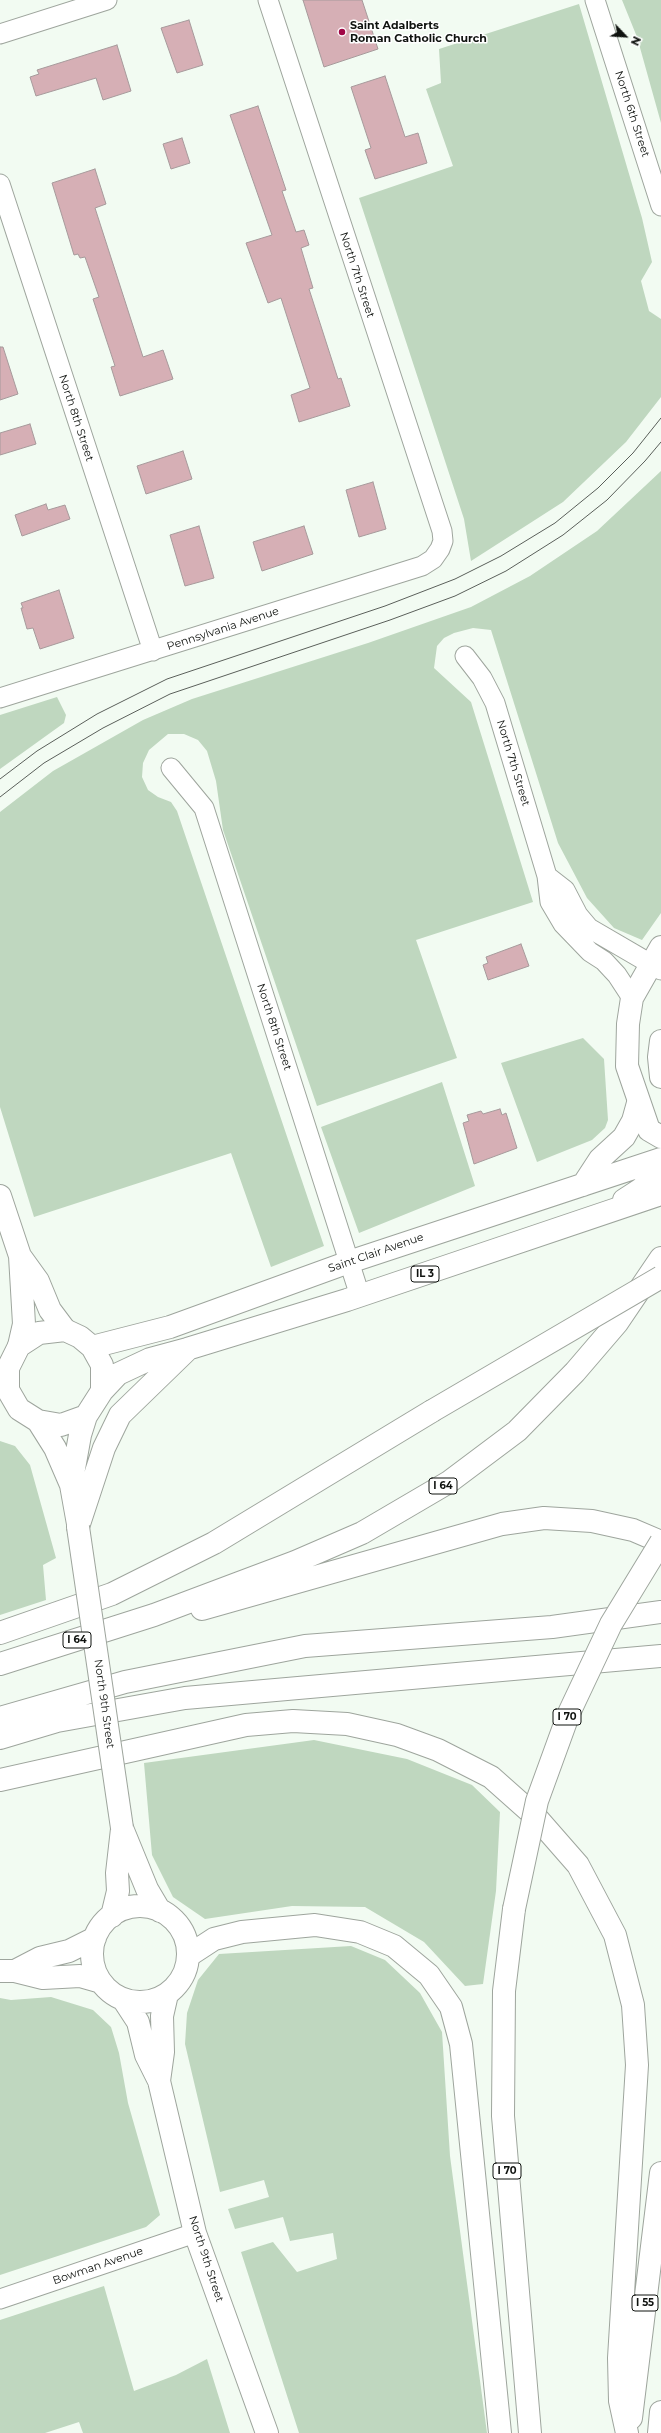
<!DOCTYPE html>
<style>
body{margin:0}
#map{position:relative;width:661px;height:2433px;overflow:hidden;background:#f2fbf2;font-family:Montserrat,sans-serif}
canvas{display:block}
.north{position:absolute;left:605px;top:16px;width:40px;height:40px;-webkit-text-stroke:3px #fff;paint-order:stroke;rotate:115deg;font-size:11px;font-weight:700;line-height:16px;text-align:center;color:#0f120f}
.north::after{content:'';display:block;margin:auto;width:14px;height:18px;background:#0f120f;clip-path:polygon(50% 0,100% 100%,50% 72%,0 100%)}
</style>
<div id="map">
<canvas width="661" height="2433"></canvas>
<div class="north">N</div>
</div>
<script>
const ctx = document.querySelector('canvas').getContext('2d');
ctx.lineJoin = 'round';
function fill(path, color) {
  ctx.fillStyle = color;
  ctx.fill(path, 'evenodd');
}
function toPath(rows) {
  const path = new Path2D();
  for (const r of rows) {
    if (r.length === 3) {
      path.moveTo(r[0] + r[2], r[1]);
      path.arc(r[0], r[1], r[2], 0, 2 * Math.PI);
      continue;
    }
    path.moveTo(r[0], r[1]);
    for (let i = 2; i < r.length; i += 2) path.lineTo(r[i], r[i + 1]);
  }
  return path;
}
function trace(path, color, width, dash) {
  ctx.strokeStyle = color;
  ctx.lineWidth = width;
  ctx.lineCap = dash ? 'butt' : 'round';
  ctx.setLineDash(dash || []);
  ctx.stroke(path);
}
function label(font, color, halo, rows, align = 'center') {
  ctx.font = font + ' Montserrat,sans-serif';
  ctx.lineWidth = 3;
  ctx.setLineDash([]);
  ctx.textBaseline = 'middle';
  ctx.strokeStyle = halo;
  ctx.fillStyle = color;
  for (const [text, x, y, turn = 0] of rows) {
    ctx.save();
    ctx.translate(x, y);
    ctx.rotate((+turn || 0) * Math.PI / 180);
    ctx.textAlign = isNaN(turn) ? turn : align;
    if (halo) ctx.strokeText(text, 0, 0);
    ctx.fillText(text, 0, 0);
    ctx.restore();
  }
}
const green = toPath([
 [622,0,661,0,661,123,637,37],
 [579,4,642,218,652,262,641,281,649,311,661,319,661,397,626,442,563,502,471,561,464,519,359,198,453,166,426,89,441,83,439,49],
 [661,471,661,913,642,940,614,928,587,898,558,843,491,630,473,628,454,633,444,638,437,646,434,668,471,702,533,902,416,940,457,1058,317,1106,223,830,216,781,207,751,198,740,184,734,168,734,149,750,143,763,142,777,148,790,158,797,171,802,177,811,324,1246,271,1267,231,1153,34,1217,0,1107,0,812,53,771,143,720,192,699,368,643,471,607,530,576,597,531],
 [57,697,66,715,64,723,0,769,0,715],
 [583,1038,604,1059,608,1120,605,1128,592,1140,537,1162,501,1063],
 [442,1082,475,1186,359,1233,321,1127],
 [0,1441,15,1446,30,1465,56,1558,43,1565,46,1600,0,1615],
 [314,1740,407,1759,472,1785,500,1812,496,1891,483,1984,465,1986,424,1942,365,1907,292,1906,205,1919,173,1897,152,1855,144,1763],
 [351,1946,385,1960,420,1993,442,2032,450,2156,487,2433,299,2433,241,2252,273,2242,297,2272,337,2259,333,2233,290,2241,283,2217,235,2229,228,2209,269,2197,264,2180,220,2192,185,2044,187,2013,198,1980,219,1954],
 [51,1997,93,2010,111,2027,119,2053,128,2103,160,2215,146,2227,0,2275,0,1998,11,2000],
 [104,2286,134,2391,176,2375,207,2359,230,2433,83,2433,79,2422,45,2433,0,2433,0,2320]
]);
const building = toPath([
 [303,0,362,0,378,49,324,67,303,0],
 [189,20,203,65,177,73,161,28,189,20],
 [117,45,131,91,103,100,96,78,36,96,30,77,39,74,37,70,117,45],
 [385,76,405,137,418,133,427,163,375,179,365,150,371,148,351,87,385,76],
 [258,106,286,190,282,191,296,232,304,230,309,245,301,248,313,288,309,289,338,379,341,378,350,406,299,422,291,395,310,388,281,298,268,303,246,243,272,235,230,115,258,106],
 [182,138,190,163,171,169,163,144,182,138],
 [95,169,106,204,95,208,143,357,163,350,173,379,120,396,111,367,115,366,93,299,99,297,85,257,80,258,78,254,74,255,52,183,95,169],
 [0,347,3,347,18,394,0,400,0,347],
 [30,424,36,444,0,455,0,433,30,424],
 [183,451,192,479,146,494,137,466,183,451],
 [373,482,386,529,359,537,346,490,373,482],
 [46,504,48,510,65,505,70,519,22,536,15,515,46,504],
 [199,526,214,578,185,586,170,535,199,526],
 [304,526,313,554,262,571,253,542,304,526],
 [59,590,74,638,40,649,33,628,27,629,21,608,23,608,21,603,59,590],
 [521,944,529,966,488,980,483,965,488,963,486,957,521,944],
 [500,1109,502,1115,506,1113,517,1148,474,1164,463,1123,469,1121,467,1115,481,1111,483,1114,500,1109]
]);
const street = toPath([
 [595,0,661,206],
 [0,34,107,0],
 [0,184,153,651],
 [465,656,482,678,495,703,547,876,550,902,563,924,590,952,604,961,617,975,632,998],
 [0,698,422,566,433,559,440,549,443,541,442,531,268,0],
 [171,768,204,808,360,1296],
 [547,876,565,890,578,915,589,928,661,970],
 [0,2299,195,2233]
]);
const secondary = toPath([
 [661,947,632,998,628,1024,627,1066,649,1130,661,1137],
 [661,1041,659,1057,661,1077],
 [0,1196,20,1256,24,1324,19,1346],
 [20,1256,38,1281,50,1310,65,1330]
]);
const primary = toPath([
 [583,1185,600,1159,624,1137,633,1121,638,1103],
 [624,1200,641,1189,661,1168],
 [92,1347,170,1327,349,1262,661,1159],
 [102,1391,102,1365,92,1347,80,1337,65,1330,39,1333,19,1346,8,1368,8,1390,19,1409,38,1421,61,1425,86,1416,102,1391,118,1374,150,1359,187,1349,347,1300,661,1194],
 [38,1421,55,1448,71,1485,78,1524],
 [71,1485,80,1435,86,1416],
 [78,1527,104,1448,120,1415,187,1350],
 [122,1828,147,1889,160,1911],
 [140,1954,48],
 [112,1916,118,1891,117,1873,122,1829],
 [0,1971,15,1971,43,1978,80,1976,101,1982],
 [15,1971,40,1958,69,1951,95,1938],
 [123,1999,138,2022,146,2055,159,2081,195,2233,267,2433],
 [159,2081,163,2052,162,2016,167,1994]
]);
const highway = toPath([
 [202,1609,502,1524,544,1518,592,1521,633,1530,661,1542],
 [0,1633,112,1594,214,1543,432,1411],
 [0,1664,154,1615,295,1562,362,1533,449,1482,517,1431,575,1372,617,1323,661,1258],
 [0,1718,125,1682,305,1646,552,1627,661,1612],
 [0,1738,57,1721,185,1698,661,1656],
 [0,1780,246,1725,293,1721,347,1724,397,1735,438,1750,491,1777,536,1817,578,1865,615,1935,633,2005,637,2065,619,2358,620,2401,627,2433],
 [514,1909,504,1991,503,2116,530,2433],
 [188,1956,214,1939,242,1932,315,1925,360,1932,394,1946,429,1975,451,2007,461,2044,500,2433],
 [631,2418,661,2173],
 [659,2433,661,2412]
]);
const tram = toPath([
 [0,779,37,751,97,714,167,679,385,606,455,579,501,556,555,523,598,488,633,453,661,418],
 [0,797,44,763,103,728,170,694,390,620,455,596,506,571,563,535,607,500,645,461,661,442]
]);
const primaryBridge = toPath([
 [78,1527,122,1828]
]);
const highwayBridge = toPath([
 [432,1411,661,1277],
 [514,1909,537,1801,569,1713,611,1624,661,1542]
]);
const markers = [
 [342,32,4,"#a10746"]
];
const shields = [
 [425,1274,28],
 [443,1486,28],
 [77,1640,28],
 [567,1717,28],
 [507,2171,28],
 [645,2303,26]
];
const shieldNames = [
 ["IL 3",425,1274],
 ["I 64",443,1486],
 ["I 64",77,1640],
 ["I 70",567,1717],
 ["I 70",507,2171],
 ["I 55",645,2303]
];
const poiNames = [
 ["Saint Adalberts",350,26],
 ["Roman Catholic Church",350,39]
];
const streetNames = [
 ["North 6th Street",632,114,72],
 ["North 7th Street",357,275,72],
 ["North 8th Street",76,418,72],
 ["Pennsylvania Avenue",223,629,-18],
 ["North 7th Street",513,763,73],
 ["North 8th Street",274,1027,72],
 ["Saint Clair Avenue",376,1253,-19],
 ["North 9th Street",104,1704,82],
 ["North 9th Street",206,2259,72],
 ["Bowman Avenue",98,2266,-19]
];
fill(green, '#bfd7bf');
fill(building, '#d6afb5');
trace(building, '#a69a9b', 1);
trace(street, '#9ea59d', 21);
trace(secondary, '#9ea59d', 24);
trace(primary, '#9ea59d', 24);
trace(highway, '#9ea59d', 24);
trace(street, '#fff', 19);
trace(secondary, '#fff', 22);
trace(primary, '#fff', 22);
trace(highway, '#fff', 22);
trace(tram, '#5a5f5a', 1);
trace(primaryBridge, '#9ea59d', 24, []);
trace(highwayBridge, '#9ea59d', 24, []);
trace(primaryBridge, '#fff', 22);
trace(highwayBridge, '#fff', 22);
for (const [x, y, r, color] of markers) {
  const dot = new Path2D();
  dot.arc(x, y, r, 0, 2 * Math.PI);
  ctx.fillStyle = color;
  ctx.fill(dot);
  trace(dot, '#fff', 1.5);
}
for (const [x, y, w] of shields) {
  const box = new Path2D();
  box.roundRect(x - w / 2, y - 8, w, 16, 3);
  ctx.fillStyle = '#fff';
  ctx.fill(box);
  trace(box, '#0f120f', 1);
}
label('bold 10px', '#0f120f', null, shieldNames);
label('bold 11px', '#0f120f', '#fff', poiNames, 'left');
label('11px', '#0f120f', '#fff', streetNames);
</script>
